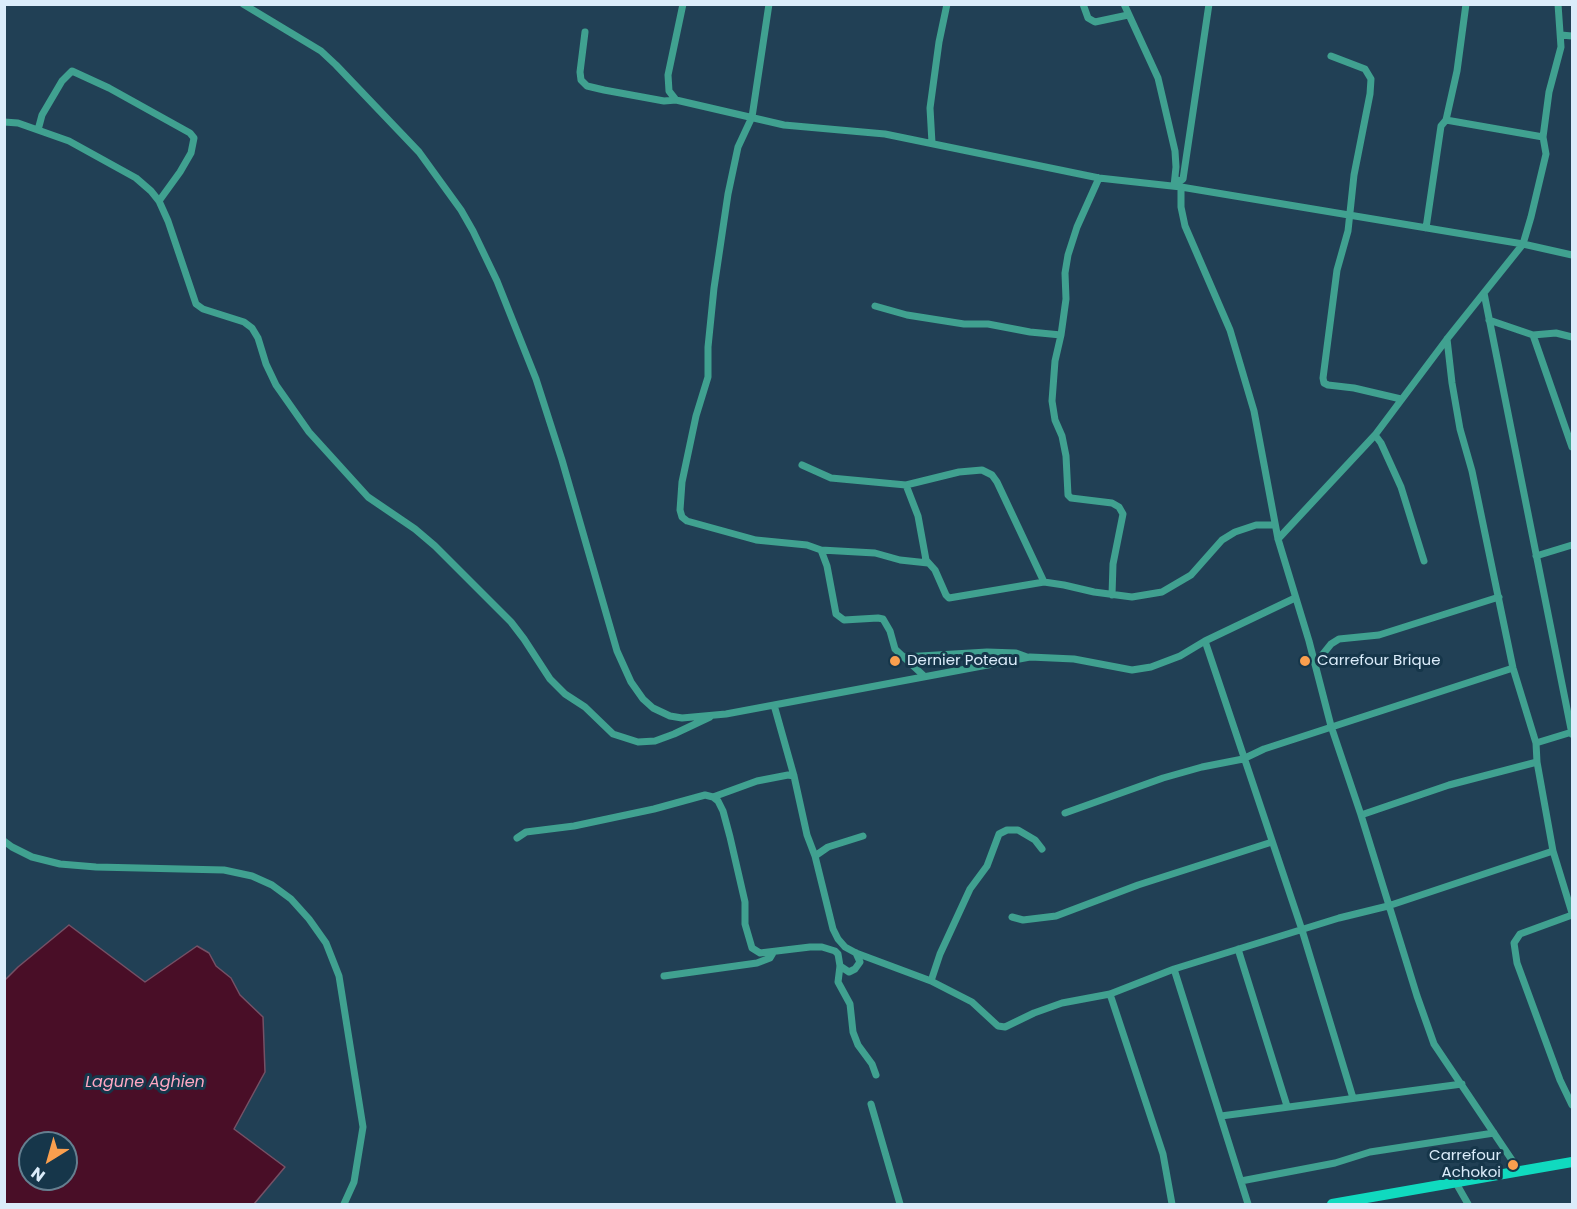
<!DOCTYPE html>
<style>
body{margin:0}
#map{position:relative;width:1577px;height:1209px;overflow:hidden;background:#214055;font-family:Poppins,sans-serif}
canvas{display:block}
.frame{position:absolute;inset:0;border:6px solid #dbecfa;pointer-events:none}
.north{position:absolute;left:18px;top:1131px;width:60px;height:60px;box-sizing:border-box;background:#16364a;border:2px solid #657f90;border-radius:50%;rotate:217deg;font-size:16px;font-weight:700;line-height:24px;text-align:center;color:#dbecfa}
.north::after{content:'';display:block;margin:auto;width:21px;height:27px;background:#fa9f4e;clip-path:polygon(50% 0,100% 100%,50% 72%,0 100%)}
</style>
<div id="map">
<canvas width="1577" height="1209"></canvas>
<div class="frame"></div>
<div class="north">N</div>
</div>
<script>
const ctx = document.querySelector('canvas').getContext('2d');
ctx.lineJoin = 'round';
function fill(path, color) {
  ctx.fillStyle = color;
  ctx.fill(path, 'evenodd');
}
function toPath(rows) {
  const path = new Path2D();
  for (const r of rows) {
    path.moveTo(r[0], r[1]);
    for (let i = 2; i < r.length; i += 2) path.lineTo(r[i], r[i + 1]);
  }
  return path;
}
function trace(path, color, width, dash) {
  ctx.strokeStyle = color;
  ctx.lineWidth = width;
  ctx.lineCap = dash ? 'butt' : 'round';
  ctx.setLineDash(dash || []);
  ctx.stroke(path);
}
function label(font, color, halo, rows, align = 'center') {
  ctx.font = font + ' Poppins,sans-serif';
  ctx.lineWidth = 6;
  ctx.setLineDash([]);
  ctx.textBaseline = 'middle';
  ctx.strokeStyle = halo;
  ctx.fillStyle = color;
  for (const [text, x, y, turn = 0] of rows) {
    ctx.save();
    ctx.translate(x, y);
    ctx.rotate((+turn || 0) * Math.PI / 180);
    ctx.textAlign = isNaN(turn) ? turn : align;
    if (halo) ctx.strokeText(text, 0, 0);
    ctx.fillText(text, 0, 0);
    ctx.restore();
  }
}
const water = toPath([
 [69,925,145,982,197,946,209,953,216,966,231,978,240,995,263,1017,265,1072,234,1129,285,1167,254,1204,5,1204,5,980,18,967,69,925],
 [30,1143,66,1143,66,1179,30,1179,30,1143]
]);
const street = toPath([
 [243,4,321,51,336,65,419,152,461,210,473,231,497,281,536,379,562,460,617,651,631,682,643,699,653,708,670,716,682,718,726,714,1030,657,1074,659,1132,670,1151,667,1180,656,1205,641,1295,598],
 [769,4,752,117,738,147,728,194,714,288,708,347,708,377,696,416,682,482,680,510,682,517,687,521,756,540,807,545,821,550,827,566,836,614,844,620,878,618,883,619,890,631,895,649,924,676],
 [1083,4,1088,18,1095,22,1128,15],
 [1124,4,1158,78,1175,151,1176,167,1174,186],
 [585,32,580,72,581,80,587,86,604,90,664,101,676,100,784,125,885,134,1099,178,1181,187,1523,244,1572,255],
 [1561,35,1572,36],
 [1331,56,1365,69,1371,79,1370,94,1354,175,1348,231,1337,270,1323,378,1324,383,1328,385,1354,388,1401,399],
 [676,100,669,91,668,75,683,4],
 [1446,120,1457,71,1466,4],
 [4,122,18,123,69,141,136,178,151,191,159,201,168,221,196,304,203,309,244,322,252,328,258,338,266,364,276,385,309,432,368,497,415,529,435,546,511,622,524,639,550,679,565,694,585,707,613,734,638,742,655,741,674,734,710,717],
 [38,130,42,115,62,81,72,71,109,88,190,133,194,138,191,153,180,172,159,201],
 [932,143,930,108,939,42,947,4],
 [1099,178,1077,227,1068,255,1065,273,1066,299,1061,335,1055,361,1052,401,1055,420,1062,436,1066,456,1068,495,1071,498,1112,503,1119,507,1123,514,1113,564,1112,595],
 [1175,179,1180,181,1183,179,1209,4],
 [1181,187,1181,207,1185,226,1230,330,1254,411,1278,539,1309,641,1331,726,1361,815,1417,996,1434,1044,1520,1172],
 [1426,228,1441,126,1446,120,1543,137],
 [1484,293,1572,734],
 [875,306,907,315,964,324,988,324,1030,332,1061,335],
 [1489,320,1533,335,1556,333,1572,337],
 [1533,335,1572,447],
 [1447,339,1452,383,1460,429,1472,471,1513,668,1536,743,1537,762,1553,851,1572,913],
 [1375,435,1381,443,1401,487,1424,561],
 [802,465,831,478,906,485,959,472,982,470,992,475,997,482,1044,582],
 [906,485,918,516,926,560,935,570,946,595,949,598,1044,582,1064,585,1094,592,1132,597,1162,592,1191,575,1222,540,1235,532,1256,525,1275,525],
 [1278,539,1375,435,1447,339,1523,244,1531,217,1546,154,1543,137,1549,92,1561,47,1558,4],
 [821,550,875,553,900,560,928,563],
 [1536,556,1572,545],
 [1205,641,1302,930,1353,1098],
 [904,657,987,652,1016,653,1027,657],
 [1315,664,1331,644,1339,639,1379,635,1499,597],
 [774,705,794,776,807,835,815,856],
 [1536,743,1572,732],
 [713,797,757,781,788,775,794,776],
 [1065,813,1163,778,1202,767,1243,759,1264,749,1513,668],
 [1361,815,1449,785,1537,762],
 [863,836,828,847,815,856,833,929,838,939,845,947,856,953,931,981,972,1002,998,1026,1005,1027,1034,1013,1062,1003,1110,994,1174,969,1339,918,1388,906,1553,851],
 [517,838,526,832,574,826,654,809,705,795,713,797,718,801,723,811,730,837,745,902,745,924,752,948,760,953,810,947,822,947,835,951,838,954,840,966,838,982,850,1004,853,1032,858,1045,872,1064,876,1075],
 [4,841,12,847,32,857,60,864,96,867,224,870,252,876,272,885,291,899,309,919,326,943,339,976,363,1127,354,1182,344,1204],
 [1572,915,1520,934,1514,943,1517,963,1560,1080,1572,1105],
 [1012,917,1023,920,1056,916,1138,885,1272,842],
 [1238,949,1287,1106],
 [840,966,849,972,855,969,860,962,856,953],
 [1174,969,1248,1204],
 [664,976,757,963,770,958,773,953],
 [931,981,940,954,970,889,987,866,999,834,1007,830,1018,830,1035,840,1042,849],
 [1110,994,1163,1154,1172,1204],
 [871,1104,900,1204],
 [1221,1116,1462,1084],
 [1241,1181,1335,1163,1370,1152,1494,1133],
 [1456,1183,1468,1204]
]);
const secondary = toPath([
 [1332,1204,1572,1162]
]);
const markers = [
 [895,661,6,"#fa9f4e"],
 [1305,661,6,"#fa9f4e"],
 [1513,1165,6,"#fa9f4e"]
];
const poiNames = [
 ["Dernier Poteau",907,661],
 ["Carrefour Brique",1317,661],
 ["Carrefour",1501,1156,"right"],
 ["Achokoi",1501,1173,"right"]
];
const waterNames = [
 ["Lagune Aghien",145,1083]
];
fill(water, '#490e27');
trace(water, '#755166', 1.5);
trace(street, '#40a190', 7);
trace(secondary, '#10dabf', 10);
for (const [x, y, r, color] of markers) {
  const dot = new Path2D();
  dot.arc(x, y, r, 0, 2 * Math.PI);
  ctx.fillStyle = color;
  ctx.fill(dot);
  trace(dot, '#16364a', 2);
}
label('15px', '#dbecfa', '#16364a', poiNames, 'left');
label('italic 16px', '#ffa7c2', '#16364a', waterNames);
</script>
